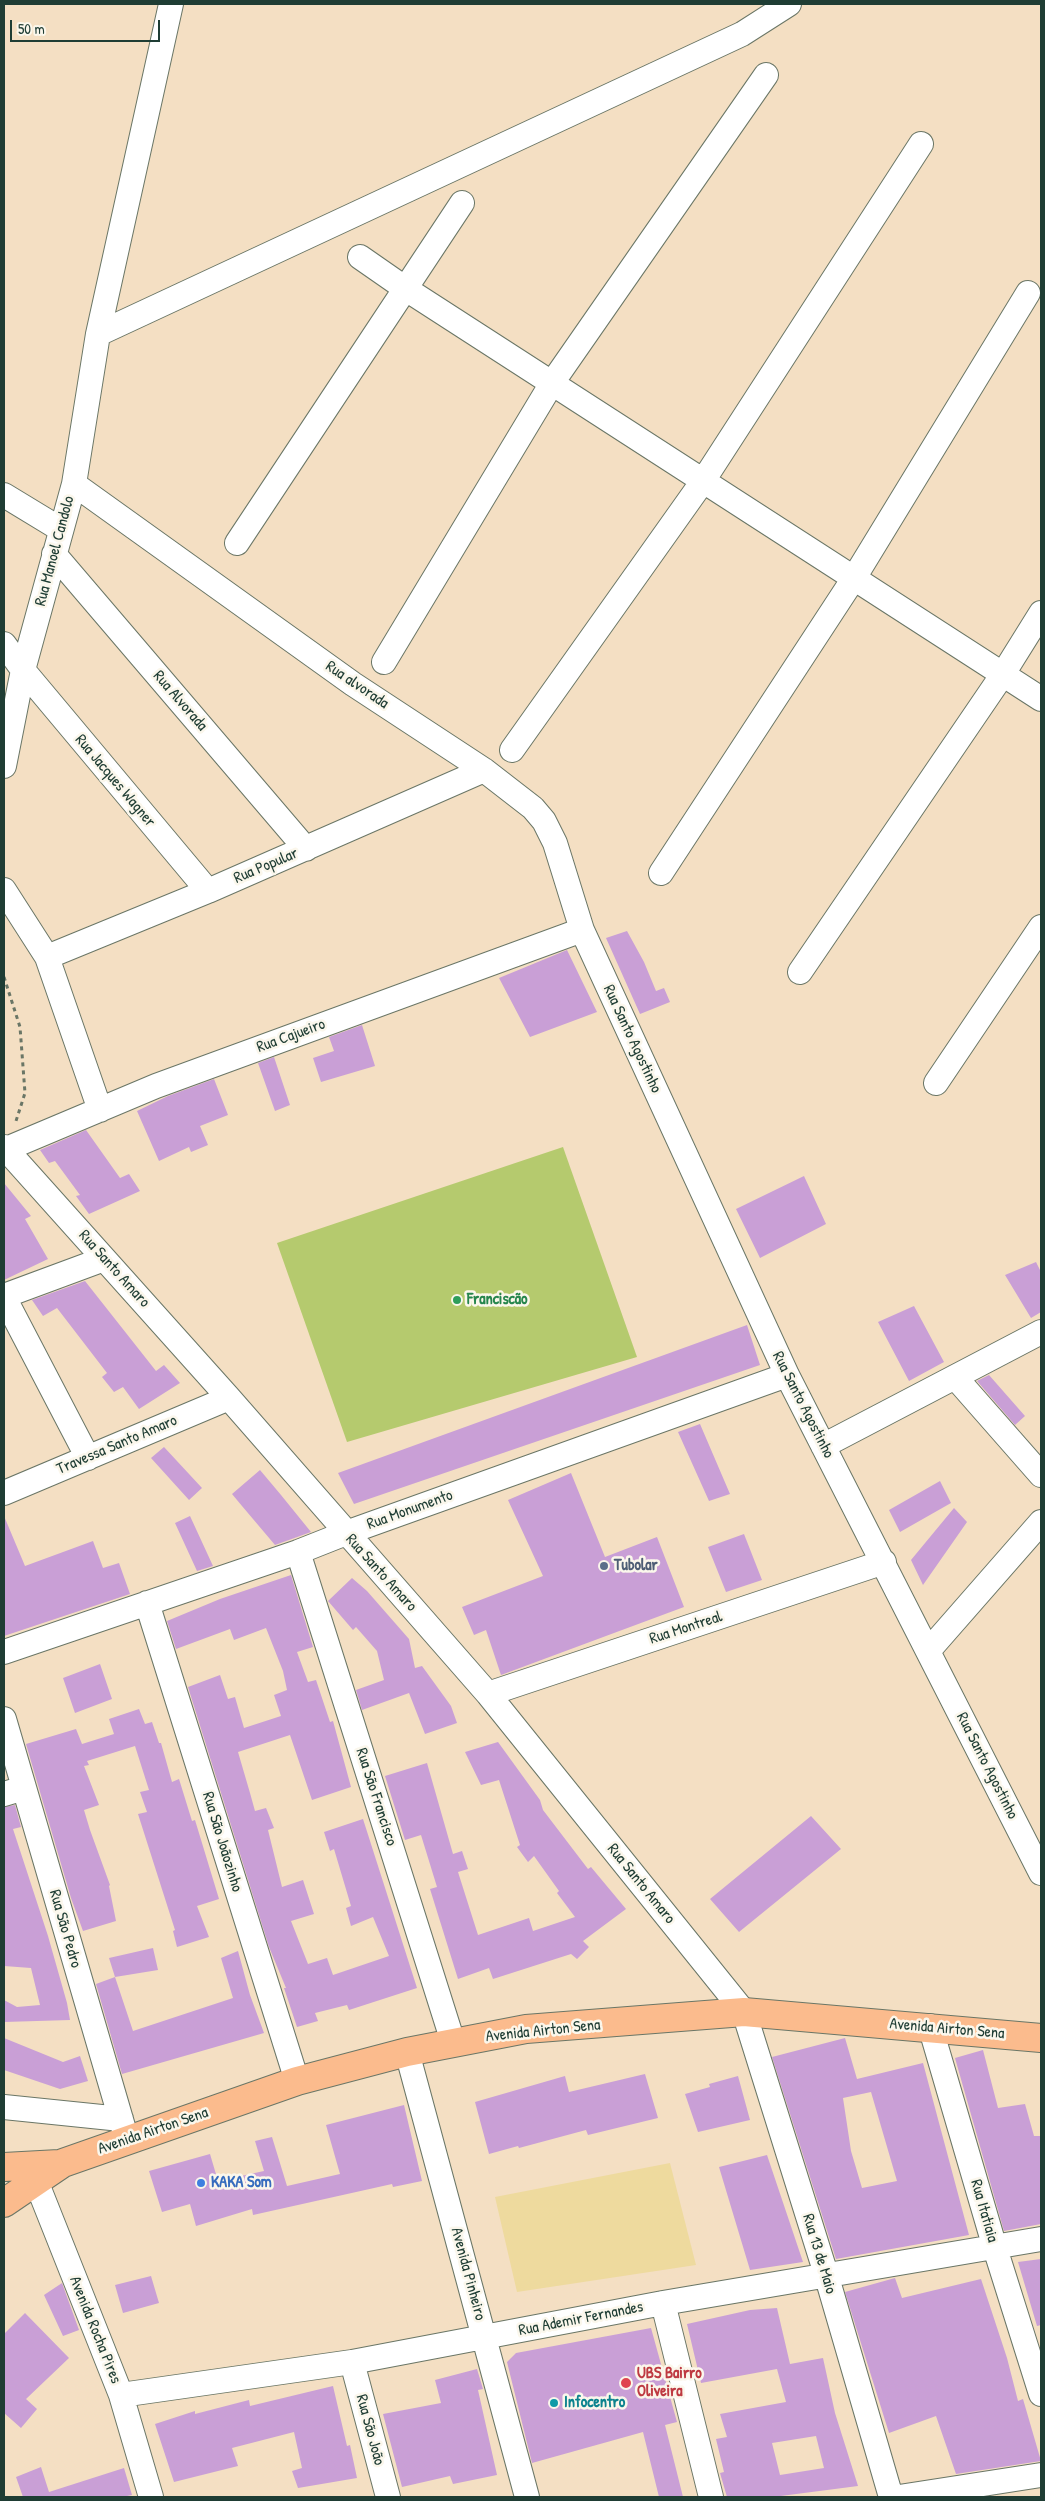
<!DOCTYPE html>
<meta charset="utf-8">
<style>
body{margin:0}
#map{position:relative;width:1045px;height:2501px;overflow:hidden;background:#f4dfc3;font-family:"Patrick Hand",sans-serif}
canvas{display:block}
.frame{position:absolute;inset:0;border:5px solid #1f3d34;pointer-events:none}
.scale{position:absolute;left:10px;top:20px;width:150px;height:22px;box-sizing:border-box;border:2px solid #1f3d34;border-top:0;padding-left:6px;font-size:15px;line-height:18px;white-space:nowrap;color:#1f3d34;-webkit-text-stroke:4px #fbf7ec;paint-order:stroke}
</style>
<div id="map">
<canvas width="1045" height="2501"></canvas>
<div class="frame"></div>
<div class="scale">50 m</div>
</div>
<script>
const ctx = document.querySelector('canvas').getContext('2d');
ctx.lineJoin = 'round';
function fill(path, color) {
  ctx.fillStyle = color;
  ctx.fill(path, 'evenodd');
}
function toPath(rows) {
  const path = new Path2D();
  for (const r of rows) {
    path.moveTo(r[0], r[1]);
    for (let i = 2; i < r.length; i += 2) path.lineTo(r[i], r[i + 1]);
  }
  return path;
}
function trace(path, color, width, dash) {
  ctx.strokeStyle = color;
  ctx.lineWidth = width;
  ctx.lineCap = dash ? 'butt' : 'round';
  ctx.setLineDash(dash || []);
  ctx.stroke(path);
}
function label(font, color, halo, rows, align = 'center') {
  ctx.font = font + ' "Patrick Hand",sans-serif';
  ctx.lineWidth = 5;
  ctx.setLineDash([]);
  ctx.textBaseline = 'middle';
  ctx.strokeStyle = halo;
  ctx.fillStyle = color;
  for (const [text, x, y, turn = 0] of rows) {
    ctx.save();
    ctx.translate(x, y);
    ctx.rotate((+turn || 0) * Math.PI / 180);
    ctx.textAlign = isNaN(turn) ? turn : align;
    if (halo) ctx.strokeText(text, 0, 0);
    ctx.fillText(text, 0, 0);
    ctx.restore();
  }
}
const green = toPath([
 [563,1147,637,1357,347,1442,277,1243]
]);
const sand = toPath([
 [670,2163,696,2265,517,2292,495,2197]
]);
const building = toPath([
 [627,931,644,962,656,991,664,988,670,1002,640,1014,606,938],
 [567,950,597,1012,530,1037,499,978],
 [362,1025,375,1066,321,1082,313,1058,334,1051,329,1037],
 [274,1057,290,1105,275,1111,258,1063],
 [214,1079,228,1115,200,1126,208,1145,191,1152,189,1147,159,1161,137,1111,168,1096],
 [86,1130,120,1178,129,1174,140,1191,89,1214,76,1196,80,1195,55,1161,49,1163,40,1150],
 [804,1176,826,1224,760,1258,736,1209],
 [4,1183,31,1216,25,1219,48,1259,4,1280],
 [1036,1262,1041,1272,1041,1312,1031,1318,1005,1275],
 [85,1281,156,1371,164,1365,180,1383,139,1409,123,1387,114,1392,102,1377,107,1373,57,1308,43,1316,32,1300],
 [914,1306,944,1362,909,1381,878,1322],
 [747,1325,760,1365,354,1504,338,1473],
 [989,1375,1025,1416,1015,1425,977,1381],
 [700,1424,730,1494,709,1501,678,1432],
 [164,1447,202,1488,189,1500,151,1458],
 [260,1470,281,1495,311,1532,275,1545,242,1506,232,1494],
 [571,1473,605,1557,657,1537,684,1607,501,1675,486,1630,474,1635,462,1607,543,1576,508,1500],
 [940,1481,951,1503,900,1532,889,1510],
 [954,1508,967,1522,923,1585,911,1560],
 [4,1516,25,1566,93,1541,103,1568,119,1563,130,1594,4,1636],
 [190,1516,213,1566,197,1571,175,1523],
 [744,1534,762,1580,726,1592,708,1547],
 [291,1575,313,1647,297,1652,308,1682,316,1680,330,1722,333,1721,351,1787,312,1800,290,1735,238,1752,250,1793,255,1811,266,1808,274,1828,268,1830,282,1887,303,1880,314,1914,291,1921,308,1964,327,1958,333,1975,389,1956,373,1917,351,1926,346,1908,351,1906,334,1849,330,1851,324,1832,363,1819,417,1988,349,2010,347,2005,315,2013,318,2021,297,2027,284,1988,286,1988,269,1947,188,1687,220,1675,228,1699,235,1697,244,1728,281,1716,274,1695,287,1690,283,1671,266,1628,234,1640,230,1629,176,1649,167,1621,220,1599],
 [352,1578,367,1591,409,1639,415,1668,422,1666,451,1706,457,1723,425,1734,409,1693,362,1710,356,1690,384,1680,377,1651,356,1627,353,1630,328,1601],
 [100,1664,112,1699,75,1713,63,1678],
 [139,1709,145,1724,152,1722,159,1743,161,1743,172,1782,179,1779,192,1821,195,1820,219,1899,197,1906,209,1937,177,1947,173,1931,175,1930,138,1814,147,1812,140,1792,149,1790,135,1746,87,1761,89,1765,84,1766,99,1805,84,1810,90,1830,110,1885,109,1886,116,1921,83,1931,71,1898,26,1744,76,1729,82,1744,114,1734,109,1719],
 [498,1742,540,1800,543,1810,588,1869,591,1867,626,1909,583,1941,589,1947,577,1959,571,1954,493,1979,489,1968,458,1979,430,1889,437,1887,421,1835,405,1840,385,1776,427,1763,453,1854,462,1851,468,1869,458,1872,478,1935,529,1918,533,1931,575,1917,557,1893,559,1891,534,1856,528,1862,517,1847,520,1845,499,1780,481,1785,465,1752],
 [15,1805,21,1827,13,1829,48,1936,67,2003,70,2020,4,2022,4,2000,17,2007,40,2005,31,1968,4,1966,4,1807],
 [811,1816,841,1849,739,1932,710,1899],
 [153,1948,158,1970,115,1977,109,1958],
 [238,1951,250,1995,264,2033,122,2074,96,1984,115,1977,133,2031,233,1998,221,1958],
 [4,2038,63,2062,80,2056,88,2081,60,2089,4,2070],
 [845,2038,857,2079,923,2063,969,2235,836,2259,772,2057],
 [871,2092,897,2181,862,2188,851,2151,843,2098],
 [983,2050,998,2108,1025,2104,1034,2136,1041,2136,1041,2224,1004,2231,955,2058],
 [645,2074,658,2118,588,2135,586,2130,519,2148,518,2146,489,2154,475,2102,565,2076,569,2092],
 [738,2076,750,2120,698,2132,685,2094,710,2087,709,2084],
 [404,2105,422,2181,393,2187,392,2184,253,2215,252,2209,196,2226,190,2204,162,2212,149,2171,210,2154,218,2181,264,2171,255,2141,272,2137,287,2186,340,2174,326,2125],
 [767,2155,803,2262,750,2270,719,2167],
 [1041,2259,1041,2325,1037,2326,1018,2262],
 [151,2276,159,2303,123,2313,115,2285],
 [895,2278,902,2298,981,2279,1007,2358,1018,2401,1023,2399,1041,2461,956,2474,936,2416,889,2433,845,2292],
 [62,2283,79,2330,63,2336,44,2295],
 [777,2308,790,2364,823,2358,835,2413,858,2486,773,2497,727,2497,720,2473,724,2472,716,2439,727,2437,720,2414,786,2402,777,2369,701,2383,687,2324,750,2310],
 [816,2436,824,2468,780,2475,772,2443],
 [25,2313,69,2358,26,2399,37,2409,21,2428,4,2413,4,2334],
 [651,2328,677,2422,665,2425,683,2497,659,2497,643,2432,532,2463,507,2362,516,2353],
 [477,2369,483,2389,478,2390,497,2475,453,2484,450,2476,402,2487,383,2414,441,2403,435,2380],
 [333,2386,347,2446,350,2445,357,2478,298,2488,292,2471,302,2468,294,2432,232,2448,238,2466,174,2482,155,2424,195,2411,195,2414,249,2400,250,2406],
 [41,2467,49,2492,124,2468,132,2495,122,2497,23,2497,16,2477]
]);
const path = toPath([
 [4,977,20,1027,25,1093,16,1121]
]);
const minor = toPath([
 [360,257,406,289,1041,699],
 [98,334,742,34,789,4],
 [74,484,353,684,484,770,533,808,544,821,555,843,582,930,787,1375,1041,1873],
 [4,495,60,529],
 [237,543,462,203],
 [54,554,306,849],
 [4,644,23,670,208,891],
 [384,662,552,383,766,75],
 [512,750,703,481,921,144],
 [4,766,23,670,74,484,98,334,171,4],
 [661,873,854,578,1028,293],
 [4,890,47,957,100,1110],
 [47,957,208,891,484,770],
 [800,972,1003,674,1041,613],
 [936,1083,1041,927],
 [4,1147,229,1398,488,1694,744,2012,826,2274,891,2497],
 [4,1150,156,1086,582,930],
 [4,1296,104,1259],
 [4,1297,88,1458],
 [955,1377,1041,1475],
 [823,1446,1041,1332],
 [4,1493,229,1398],
 [298,1552,453,2042],
 [147,1603,297,2081],
 [929,1650,1041,1522],
 [4,1652,298,1552,346,1533,787,1375],
 [488,1694,884,1562],
 [4,1719,127,2140],
 [4,1794,24,1788],
 [930,2026,995,2248,1041,2394],
 [407,2052,527,2497],
 [4,2107,121,2119],
 [30,2166,121,2395,151,2497],
 [663,2303,711,2497],
 [352,2362,388,2497],
 [121,2395,352,2362,663,2303,1041,2239],
 [899,2497,1041,2475]
]);
const primary = toPath([
 [4,2167,59,2164],
 [4,2203,63,2163,297,2081,407,2052,526,2029,744,2012,1041,2038]
]);
const markers = [
 [457,1300,5,"#2e9e5b"],
 [604,1566,5,"#5c6f8a"],
 [201,2183,5,"#3f7fe0"],
 [626,2383,6,"#e0444e"],
 [554,2403,5,"#0f9aa8"]
];
const streetNames = [
 ["Rua Manoel Candolo",55,551,-75],
 ["Rua alvorada",357,685,34],
 ["Rua Alvorada",180,701,49],
 ["Rua Jacques Wagner",115,781,50],
 ["Rua Popular",266,866,-23],
 ["Rua Cajueiro",291,1036,-20],
 ["Rua Santo Agostinho",632,1039,65],
 ["Rua Santo Amaro",114,1269,48],
 ["Rua Santo Agostinho",803,1405,63],
 ["Travessa Santo Amaro",117,1445,-23],
 ["Rua Monumento",410,1510,-20],
 ["Rua Santo Amaro",381,1573,48],
 ["Rua Montreal",686,1628,-18],
 ["Rua Santo Agostinho",987,1766,63],
 ["Rua São Francisco",376,1797,72],
 ["Rua São Joãozinho",222,1842,73],
 ["Rua Santo Amaro",641,1884,51],
 ["Rua São Pedro",65,1929,74],
 ["Avenida Airton Sena",947,2029,5],
 ["Avenida Airton Sena",543,2031,-6],
 ["Avenida Airton Sena",153,2131,-19],
 ["Rua Itatiaia",984,2211,74],
 ["Rua 13 de Maio",819,2254,73],
 ["Avenida Pinheiro",468,2274,75],
 ["Rua Ademir Fernandes",581,2319,-11],
 ["Avenida Rocha Pires",95,2330,68],
 ["Rua São João",370,2430,75]
];
const leisureNames = [
 ["Franciscão",467,1300]
];
const serviceNames = [
 ["Tubolar",614,1566]
];
const shopNames = [
 ["KAKA Som",211,2183]
];
const healthNames = [
 ["UBS Bairro",637,2374],
 ["Oliveira",637,2392]
];
const cultureNames = [
 ["Infocentro",564,2403]
];
fill(green, '#b5ca6e');
fill(sand, '#eeda9e');
fill(building, '#c99fd6');
trace(minor, '#6a7666', 26);
trace(primary, '#6a7666', 30);
trace(path, '#6a7666', 3, [4, 4]);
trace(minor, '#fff', 24);
trace(primary, '#fbbb8d', 28);
for (const [x, y, r, color] of markers) {
  const dot = new Path2D();
  dot.arc(x, y, r, 0, 2 * Math.PI);
  ctx.fillStyle = color;
  ctx.fill(dot);
  trace(dot, '#fbf7ec', 2);
}
label('16px', '#1f3d34', '#fbf7ec', streetNames);
label('bold 16px', '#27864d', '#fbf7ec', leisureNames, 'left');
label('bold 16px', '#4e5e75', '#fbf7ec', serviceNames, 'left');
label('bold 16px', '#366cbe', '#fbf7ec', shopNames, 'left');
label('bold 16px', '#be3a42', '#fbf7ec', healthNames, 'left');
label('bold 16px', '#0d838f', '#fbf7ec', cultureNames, 'left');
</script>
